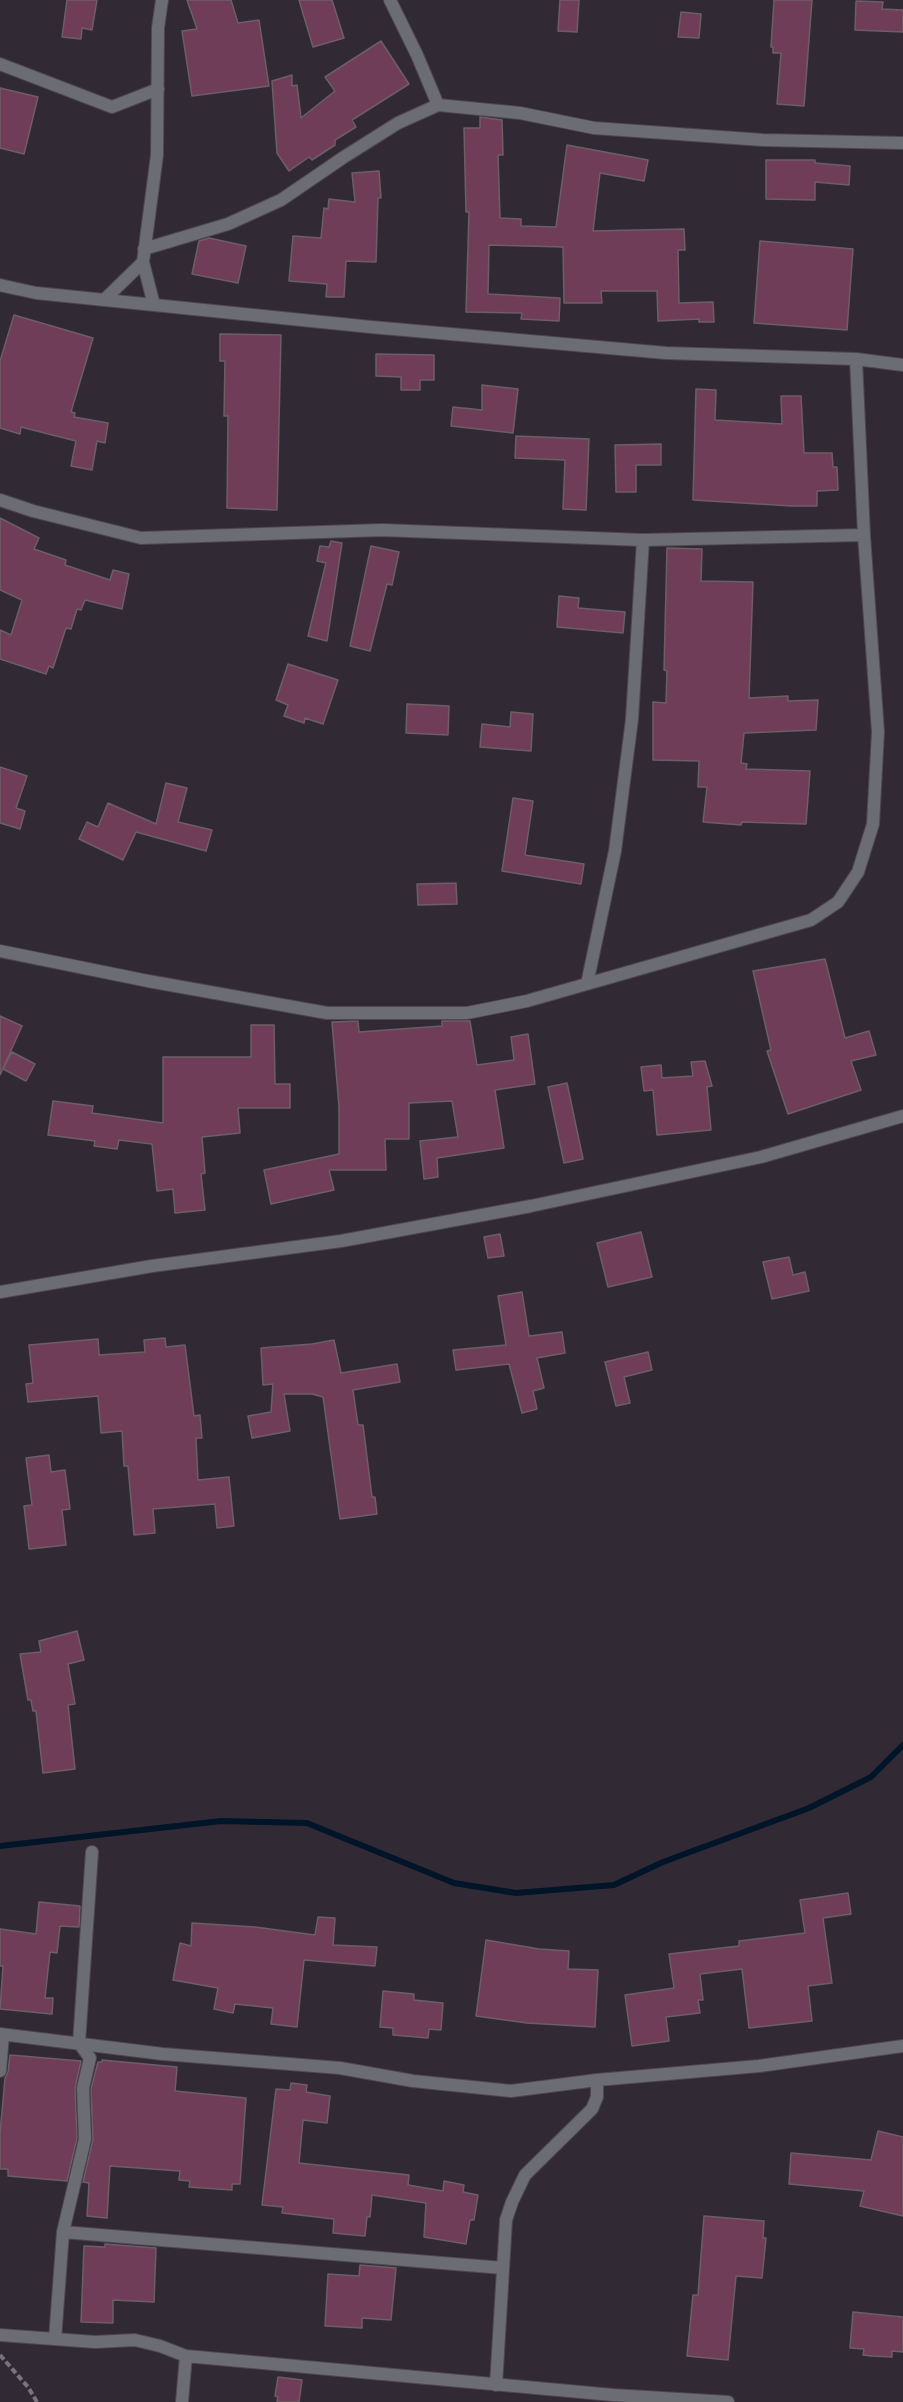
<!DOCTYPE html>
<style>
body{margin:0}
canvas{display:block;background:#312a35}
</style>
<canvas width="903" height="2402"></canvas>
<script>
const ctx = document.querySelector('canvas').getContext('2d');
ctx.lineJoin = 'round';
function toPath(rows) {
  const path = new Path2D();
  for (const r of rows) {
    path.moveTo(r[0], r[1]);
    for (let i = 2; i < r.length; i += 2) path.lineTo(r[i], r[i + 1]);
  }
  return path;
}
function trace(path, color, width, dash) {
  ctx.strokeStyle = color;
  ctx.lineWidth = width;
  ctx.lineCap = dash ? 'butt' : 'round';
  ctx.setLineDash(dash || []);
  ctx.stroke(path);
}
function fill(path, color) {
  ctx.fillStyle = color;
  ctx.fill(path, 'evenodd');
}
const stream = toPath([
 [0,1846,221,1821,307,1823,454,1883,516,1893,614,1885,663,1862,809,1808,871,1777,903,1745]
]);
const building = toPath([
 [67,0,97,0,92,30,82,28,81,39,62,37,67,0],
 [187,0,231,0,238,23,259,20,269,86,192,96,182,31,197,29,187,0],
 [299,0,332,0,344,38,313,47,299,0],
 [560,0,579,0,577,32,558,31,560,0],
 [774,0,812,0,804,106,777,104,781,53,773,53,773,47,771,47,774,0],
 [856,1,883,2,882,9,903,10,903,32,855,30,856,1],
 [681,12,701,14,699,38,678,37,681,12],
 [381,41,409,84,352,120,356,127,335,140,335,145,312,160,309,157,289,171,277,153,272,81,292,75,292,86,297,85,301,118,335,91,325,77,381,41],
 [0,88,38,97,24,154,0,148,0,88],
 [480,117,502,120,503,155,498,155,500,218,521,219,521,226,556,227,567,145,648,160,644,181,600,173,593,231,684,229,685,250,678,250,679,303,713,302,714,322,699,322,699,319,658,321,657,291,601,291,602,303,564,303,563,247,489,245,488,294,560,298,559,321,521,319,522,313,466,312,469,212,466,212,464,128,480,128,480,117],
 [766,160,815,160,815,163,850,166,849,185,815,182,815,200,766,199,766,160],
 [379,171,381,198,378,198,376,262,346,261,344,297,326,297,327,284,289,281,293,236,321,238,324,208,328,209,329,199,355,202,352,173,379,171],
 [209,238,246,246,238,283,192,274,199,241,209,238],
 [760,241,853,249,847,330,754,323,760,241],
 [14,315,93,338,71,412,75,413,74,417,108,423,105,443,97,441,92,470,71,466,76,441,21,427,20,434,0,428,0,361,14,315],
 [220,334,281,335,277,510,227,508,228,416,224,416,225,361,220,361,220,334],
 [376,354,434,355,434,380,420,380,420,390,401,390,401,377,376,376,376,354],
 [482,385,518,389,513,433,451,426,453,407,482,410,482,385],
 [696,389,716,390,715,420,782,424,781,396,801,396,804,453,832,453,833,467,837,467,838,490,817,491,817,506,792,506,693,500,696,389],
 [516,436,589,439,586,510,563,509,565,460,515,458,516,436],
 [661,444,661,465,636,465,636,492,616,492,615,445,661,444],
 [0,518,39,538,34,549,66,560,65,565,110,580,113,570,129,574,122,609,85,600,81,610,77,609,71,629,66,628,53,668,49,666,46,674,0,659,0,630,11,635,22,600,0,590,0,518],
 [331,541,342,543,327,641,308,636,326,563,317,561,320,546,329,547,331,541],
 [371,546,399,552,392,585,387,584,370,651,350,646,371,546],
 [667,548,702,549,701,581,753,582,749,698,788,696,788,701,818,700,816,730,744,733,741,763,747,764,746,769,810,771,806,824,742,822,741,825,703,822,707,787,698,787,699,761,653,760,653,702,666,703,667,671,664,670,667,548],
 [559,596,579,598,578,608,625,612,623,633,557,627,559,596],
 [288,664,338,680,323,724,305,718,304,723,284,716,288,705,276,700,288,664],
 [407,704,449,706,448,735,406,733,407,704],
 [511,712,533,714,531,751,480,747,482,724,510,727,511,712],
 [0,767,27,776,16,808,25,811,20,829,0,823,0,767],
 [166,783,187,788,178,822,212,830,206,851,136,832,123,860,79,839,87,822,98,827,108,803,156,824,166,783],
 [513,798,533,801,525,855,584,864,581,884,502,871,513,798],
 [456,883,457,904,418,905,417,884,456,883],
 [825,959,845,1038,869,1031,876,1055,851,1061,861,1090,788,1114,767,1051,771,1050,753,971,825,959],
 [0,1016,22,1026,0,1075,0,1016],
 [358,1021,359,1032,442,1026,442,1021,470,1021,477,1065,514,1060,511,1037,528,1034,535,1084,495,1090,504,1148,437,1158,438,1177,424,1179,420,1141,458,1137,452,1101,409,1103,409,1139,385,1139,386,1170,329,1170,334,1190,271,1204,264,1170,339,1154,339,1107,332,1022,358,1021],
 [251,1025,274,1025,275,1084,290,1084,290,1108,238,1108,240,1133,202,1137,205,1173,201,1174,205,1210,175,1213,173,1189,157,1191,152,1144,119,1140,117,1149,94,1146,95,1141,48,1135,53,1101,93,1106,92,1113,163,1123,163,1057,251,1057,251,1025],
 [12,1052,35,1064,26,1081,3,1069,12,1052],
 [705,1061,712,1086,707,1087,711,1130,657,1135,653,1090,644,1091,641,1067,661,1065,662,1078,693,1076,691,1062,705,1061],
 [567,1083,583,1159,564,1163,548,1087,567,1083],
 [641,1232,652,1277,608,1287,597,1243,641,1232],
 [500,1234,504,1256,488,1258,484,1237,500,1234],
 [789,1257,793,1275,805,1272,809,1291,772,1299,763,1262,789,1257],
 [522,1292,529,1336,562,1332,565,1353,537,1358,544,1388,533,1391,537,1409,522,1413,509,1364,456,1370,453,1350,506,1345,498,1296,522,1292],
 [165,1338,166,1347,185,1345,194,1416,200,1415,202,1438,196,1438,198,1480,229,1477,234,1526,217,1528,215,1504,153,1509,155,1533,134,1535,128,1466,124,1466,122,1431,101,1433,98,1396,28,1402,26,1384,33,1383,29,1345,98,1339,99,1355,145,1352,144,1340,165,1338],
 [334,1340,341,1373,397,1364,400,1382,353,1390,358,1425,363,1425,372,1497,375,1497,377,1514,340,1519,323,1397,312,1394,284,1394,290,1431,252,1438,248,1416,271,1412,273,1384,263,1385,261,1348,312,1344,334,1340],
 [648,1352,652,1370,624,1377,630,1403,616,1406,605,1362,648,1352],
 [49,1455,51,1472,65,1470,70,1509,62,1510,66,1545,29,1549,24,1506,32,1505,26,1458,49,1455],
 [77,1631,84,1660,68,1664,75,1704,68,1705,75,1769,43,1773,36,1711,33,1711,31,1700,28,1700,20,1654,41,1652,39,1641,77,1631],
 [848,1893,851,1914,823,1918,832,1983,808,1986,812,2021,749,2028,742,1969,700,1974,703,2000,698,2000,700,2013,666,2017,669,2041,632,2046,625,1995,674,1988,669,1954,739,1946,739,1941,805,1933,800,1900,848,1893],
 [39,1902,80,1906,79,1927,60,1926,57,1953,50,1952,45,1998,53,1998,52,2014,0,2009,3,1966,0,1966,0,1929,36,1934,39,1902],
 [318,1917,335,1918,333,1945,377,1947,375,1966,304,1960,297,2027,271,2024,273,2008,235,2004,233,2013,214,2009,218,1988,173,1980,180,1943,191,1946,192,1923,255,1927,315,1935,318,1917],
 [486,1940,539,1949,569,1951,568,1969,598,1970,595,2027,527,2023,476,2016,486,1940],
 [383,1991,414,1994,414,2000,443,2003,441,2030,429,2029,428,2038,393,2035,393,2028,380,2027,383,1991],
 [10,2055,81,2061,75,2088,77,2138,67,2181,8,2176,8,2169,0,2169,0,2133,5,2078,8,2072,10,2055],
 [102,2060,177,2067,175,2091,246,2098,240,2184,232,2184,232,2190,189,2187,190,2181,179,2180,180,2171,110,2166,107,2218,87,2216,89,2183,83,2182,93,2139,91,2089,98,2062,102,2062,102,2060],
 [291,2083,307,2085,306,2092,330,2096,327,2123,303,2120,299,2163,409,2175,408,2185,443,2191,444,2181,464,2185,463,2192,478,2195,474,2220,470,2220,466,2244,424,2237,426,2203,372,2195,370,2217,367,2217,365,2236,333,2233,334,2219,282,2213,283,2207,262,2205,276,2089,290,2090,291,2083],
 [878,2131,903,2137,903,2216,860,2206,864,2191,789,2184,791,2153,871,2160,878,2131],
 [704,2216,764,2221,763,2238,766,2238,762,2278,736,2276,728,2360,687,2356,693,2295,698,2295,704,2216],
 [105,2244,156,2248,154,2302,113,2300,113,2323,81,2322,84,2246,105,2247,105,2244],
 [360,2265,396,2268,391,2320,362,2318,362,2328,325,2326,328,2274,359,2276,360,2265],
 [853,2312,903,2317,903,2352,892,2351,892,2357,871,2356,863,2355,864,2349,850,2348,853,2312],
 [278,2377,302,2380,299,2402,277,2402,278,2397,275,2396,278,2377]
]);
const path = toPath([
 [0,2355,28,2387,37,2402]
]);
const street = toPath([
 [390,0,417,55,438,105],
 [0,64,112,107,158,89],
 [144,249,228,224,281,200,344,157,398,123,438,105,520,113,594,128,763,140,903,143],
 [0,285,36,293,371,327,666,353,856,359,903,365],
 [104,300,143,262],
 [154,305,143,262,157,155,158,28,162,0],
 [0,500,33,511,141,538,382,530,643,540,864,535,856,359],
 [0,951,148,981,327,1013,467,1013,527,1001,811,920,838,902,858,872,873,824,878,732,864,535],
 [587,984,615,851,632,719,643,540],
 [0,1292,152,1266,341,1241,531,1206,761,1157,903,1116],
 [0,2034,163,2054,340,2068,413,2081,511,2091,597,2080,759,2066,903,2046],
 [0,2071,3,2035],
 [63,2232,503,2268],
 [0,2335,95,2342,135,2340,160,2346,186,2356,613,2395,728,2402],
 [55,2339,63,2232,85,2139,83,2088,90,2058,79,2043,92,1852],
 [496,2385,506,2220,512,2202,525,2175,592,2109,597,2097,597,2080],
 [182,2402,186,2356]
]);
trace(stream, '#001527', 6);
fill(building, '#6f3d58');
trace(building, '#6d5e66', 1.5);
trace(street, '#4d4751', 14);
trace(path, '#7a747d', 4, [6, 3]);
trace(street, '#6c6d73', 12);
</script>
